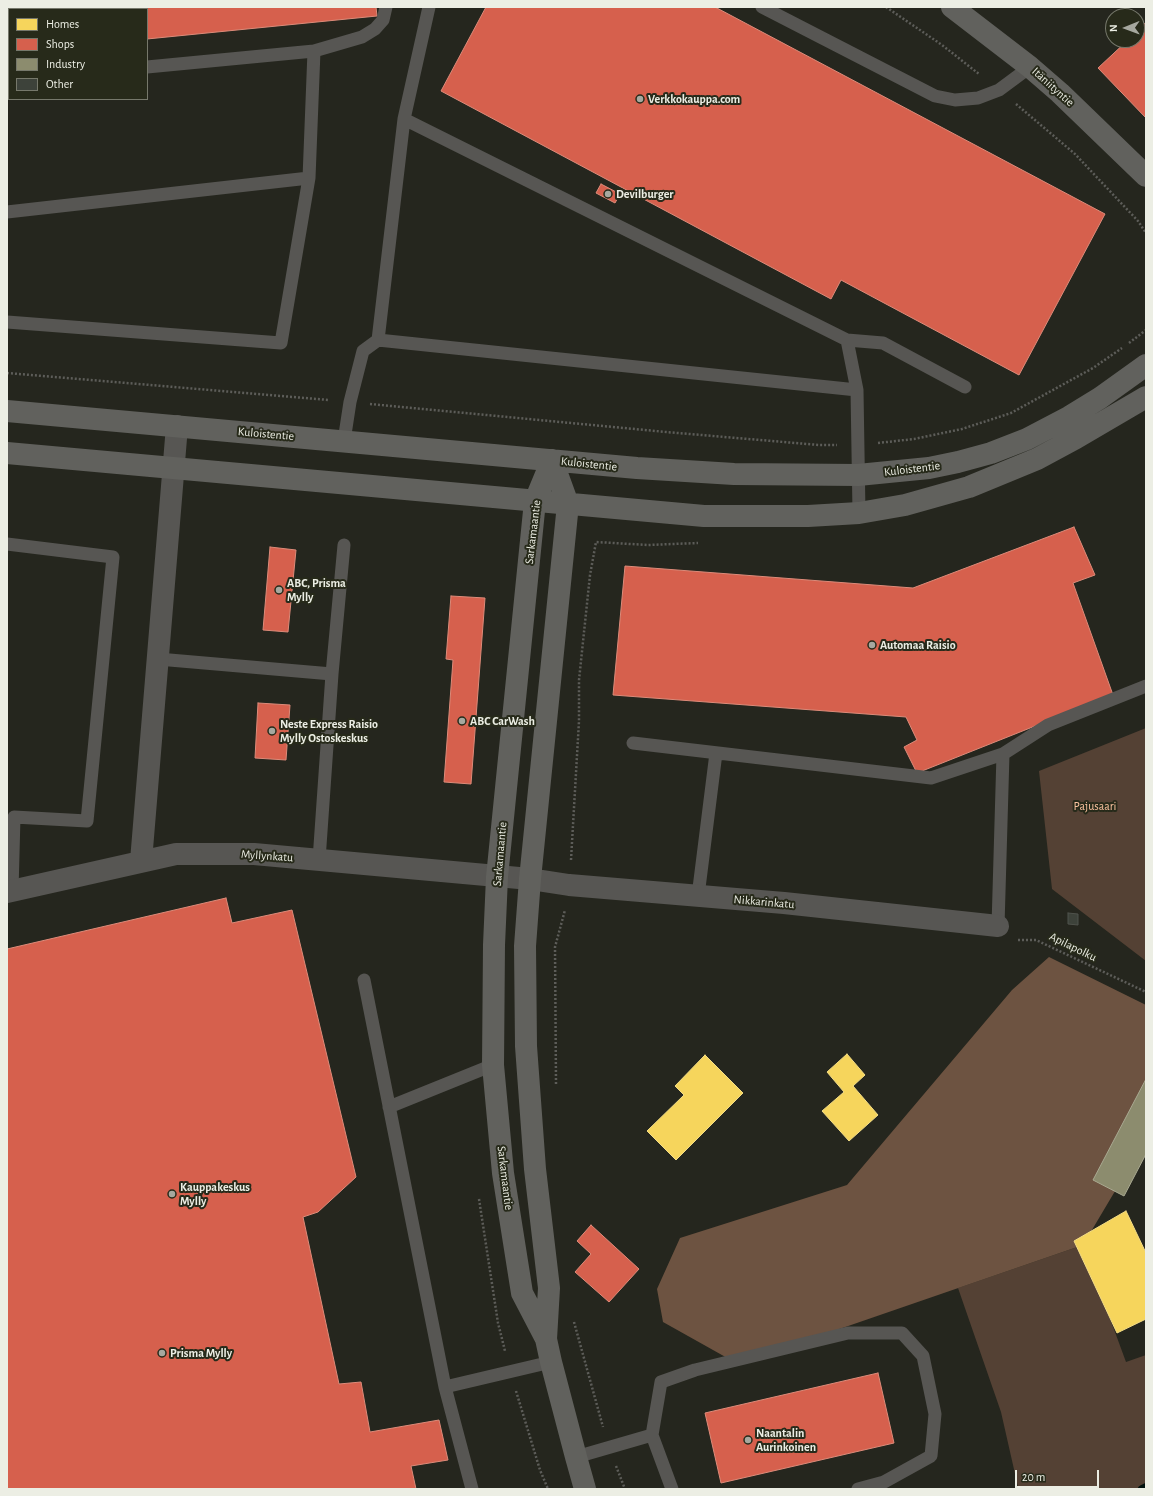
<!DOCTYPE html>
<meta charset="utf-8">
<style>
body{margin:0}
#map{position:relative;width:1153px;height:1496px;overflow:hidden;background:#25261e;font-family:"Alegreya Sans",sans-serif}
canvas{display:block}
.frame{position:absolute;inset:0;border:8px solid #eceee4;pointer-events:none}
.legend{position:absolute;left:8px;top:8px;width:140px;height:92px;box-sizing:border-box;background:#272a1a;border:1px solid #76786b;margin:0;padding:5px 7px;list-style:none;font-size:12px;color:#eceee4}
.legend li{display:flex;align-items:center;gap:8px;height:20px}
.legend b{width:20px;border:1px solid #76786b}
.north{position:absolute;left:1105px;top:8px;width:40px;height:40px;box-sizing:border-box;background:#272a1a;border:1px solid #76786b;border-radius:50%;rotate:269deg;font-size:11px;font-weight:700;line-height:16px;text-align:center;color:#eceee4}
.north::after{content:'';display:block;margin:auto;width:14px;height:18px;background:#a6a89f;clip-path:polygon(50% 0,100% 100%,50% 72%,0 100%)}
.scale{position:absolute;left:1015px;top:1470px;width:84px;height:18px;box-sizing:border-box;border:2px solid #eceee4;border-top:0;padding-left:5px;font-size:12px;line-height:14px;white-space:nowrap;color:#eceee4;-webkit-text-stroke:3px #272a1a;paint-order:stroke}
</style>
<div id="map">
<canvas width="1153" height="1496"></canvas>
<div class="frame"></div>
<ul class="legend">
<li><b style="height:11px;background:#f6d55c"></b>Homes</li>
<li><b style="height:11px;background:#d6604d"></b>Shops</li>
<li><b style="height:11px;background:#8c8c6e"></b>Industry</li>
<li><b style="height:11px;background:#3d423a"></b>Other</li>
</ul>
<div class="north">N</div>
<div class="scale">20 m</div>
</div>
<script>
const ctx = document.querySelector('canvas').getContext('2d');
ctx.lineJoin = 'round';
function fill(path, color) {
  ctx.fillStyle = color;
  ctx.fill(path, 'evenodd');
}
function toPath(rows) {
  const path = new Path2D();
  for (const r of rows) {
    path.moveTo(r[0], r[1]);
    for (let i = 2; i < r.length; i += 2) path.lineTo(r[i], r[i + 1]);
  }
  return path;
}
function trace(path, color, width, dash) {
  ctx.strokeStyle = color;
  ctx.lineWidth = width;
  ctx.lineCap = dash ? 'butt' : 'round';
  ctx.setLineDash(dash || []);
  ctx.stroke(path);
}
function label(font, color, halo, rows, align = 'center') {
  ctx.font = font + ' "Alegreya Sans",sans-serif';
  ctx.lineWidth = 4;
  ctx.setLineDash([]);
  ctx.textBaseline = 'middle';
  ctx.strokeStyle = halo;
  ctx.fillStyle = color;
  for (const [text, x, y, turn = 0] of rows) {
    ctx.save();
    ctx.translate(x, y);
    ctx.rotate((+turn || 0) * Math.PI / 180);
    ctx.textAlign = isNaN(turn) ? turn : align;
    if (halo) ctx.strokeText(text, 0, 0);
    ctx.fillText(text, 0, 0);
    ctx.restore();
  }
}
const green = toPath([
 [1146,728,1146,961,1052,889,1039,771],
 [1083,1245,1126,1362,1146,1355,1146,1489,1013,1489,1018,1487,1001,1412,958,1288]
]);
const forest = toPath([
 [1049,957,1146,1005,1146,1139,1083,1245,738,1364,663,1322,657,1289,680,1238,847,1185,1012,990]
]);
const homes = toPath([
 [847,1054,865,1075,853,1086,878,1115,849,1141,822,1111,844,1092,827,1072,847,1054],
 [705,1055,743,1093,676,1160,647,1131,684,1095,675,1086,705,1055],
 [1126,1211,1146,1253,1146,1319,1117,1333,1074,1241,1126,1211]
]);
const shops = toPath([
 [7,7,376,7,377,16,147,39,147,9,9,9,9,75,7,76,7,7],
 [486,7,715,7,1105,214,1019,375,841,280,831,299,441,91,486,7],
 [1146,22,1146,118,1098,68,1128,40,1137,40,1137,31,1146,22],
 [601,184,620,194,615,203,596,193,601,184],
 [1074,527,1095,575,1073,583,1113,695,917,773,904,747,917,740,906,717,613,695,625,566,913,588,1074,527],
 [270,547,296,550,288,632,263,630,270,547],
 [451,596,485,598,471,784,444,782,453,660,446,659,451,596],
 [258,703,290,705,286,760,255,758,258,703],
 [226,898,232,923,292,910,356,1177,318,1212,303,1217,339,1384,361,1382,370,1432,439,1420,448,1460,411,1466,416,1489,7,1489,7,949,226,898],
 [591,1225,639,1269,609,1302,575,1272,591,1254,577,1241,591,1225],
 [878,1373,894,1443,721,1483,705,1413,878,1373]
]);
const industry = toPath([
 [1146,1079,1146,1154,1124,1196,1093,1180,1146,1079]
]);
const stream = toPath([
 [1142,1489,1146,1487]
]);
const building = toPath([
 [1068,913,1078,914,1078,925,1068,924,1068,913]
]);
const path = toPath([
 [886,7,942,45,979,74],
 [1016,104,1075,154,1138,221,1146,233],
 [1129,343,1146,330],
 [7,373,329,400],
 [370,404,666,432,819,445,837,445],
 [878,443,914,439,962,429,1011,413,1093,368,1122,348],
 [571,860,579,721,579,680,590,575,596,542,648,545,698,543],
 [1018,940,1036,940,1146,992],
 [556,1084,555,947,565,910],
 [479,1199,498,1323,505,1351],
 [574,1322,603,1427],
 [516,1391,540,1470,548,1489],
 [616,1466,625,1489]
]);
const lane = toPath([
 [762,7,935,96,955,100,978,98,999,90,1030,67],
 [147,67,314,51,362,37,375,29,383,20,386,7],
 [7,81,9,81],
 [404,119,847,340,883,343,965,387],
 [7,212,309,178,314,51],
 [7,322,281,343,309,178],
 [378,340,404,119,429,7],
 [847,340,857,390,859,513],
 [344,441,350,402,363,351,378,340,857,390],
 [7,544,113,557,87,821,14,817,12,891],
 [158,659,332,674],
 [633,743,931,778,1003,754,1048,725,1146,686],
 [319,860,332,674,344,545],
 [698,896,716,753],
 [998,926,1003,754],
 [364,980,445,1387,472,1489],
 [389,1107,493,1065],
 [445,1387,551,1362],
 [576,1457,652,1435],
 [672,1489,652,1435,661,1382,695,1370,848,1333,902,1333,923,1356,935,1414,931,1456,884,1482,858,1489]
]);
const street = toPath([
 [141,861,177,426],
 [7,892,176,854,254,854,530,879,569,885,784,903,998,926]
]);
const secondary = toPath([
 [952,7,1030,67,1060,93,1146,176],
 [7,411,637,468,734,474,858,475,929,468,958,462,991,453,1027,439,1069,417,1100,398,1146,365],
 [7,453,704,516,808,516,859,513,905,505,969,487,1037,459,1076,438,1146,397],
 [552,460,568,504,530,879,525,946,526,1046,535,1169,549,1288,546,1339,551,1362,576,1457,585,1489],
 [546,1339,522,1293,503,1173,493,1065,494,945,497,877,535,501,552,460]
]);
const markers = [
 [640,99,4,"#a6a89f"],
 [608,194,4,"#a6a89f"],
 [279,590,4,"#a6a89f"],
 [872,645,4,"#a6a89f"],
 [462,721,4,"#a6a89f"],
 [272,731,4,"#a6a89f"],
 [172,1194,4,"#a6a89f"],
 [162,1353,4,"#a6a89f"],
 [748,1440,4,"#a6a89f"]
];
const streetNames = [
 ["Itäniityntie",1053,87,42],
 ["Kuloistentie",266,434,5],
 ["Kuloistentie",589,464,6],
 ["Kuloistentie",912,469,-7],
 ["Sarkamaantie",533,532,-83],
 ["Sarkamaantie",500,854,-85],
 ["Myllynkatu",267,856,4],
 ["Nikkarinkatu",764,902,5],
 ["Apilapolku",1073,947,26],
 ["Sarkamaantie",505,1178,83]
];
const poiNames = [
 ["Verkkokauppa.com",648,99],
 ["Devilburger",616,194],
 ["ABC, Prisma",287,583],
 ["Mylly",287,597],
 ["Automaa Raisio",880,645],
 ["ABC CarWash",470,721],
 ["Neste Express Raisio",280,724],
 ["Mylly Ostoskeskus",280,738],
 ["Kauppakeskus",180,1187],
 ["Mylly",180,1201],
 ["Prisma Mylly",170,1353],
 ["Naantalin",756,1433],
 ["Aurinkoinen",756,1447]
];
const parkNames = [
 ["Pajusaari",1095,806]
];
fill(green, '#544134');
fill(forest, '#6d5341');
fill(homes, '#f6d55c');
trace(homes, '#f3dc85', 1);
fill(shops, '#d6604d');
trace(shops, '#dd8b7a', 1);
fill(industry, '#8c8c6e');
trace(industry, '#a9a991', 1);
trace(stream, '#03130f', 8);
fill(building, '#3d423a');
trace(building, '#4f524c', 1);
trace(path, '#5d5d59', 2.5, [2, 2]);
trace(lane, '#575653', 13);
trace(street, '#575653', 22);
trace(secondary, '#61615d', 22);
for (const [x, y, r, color] of markers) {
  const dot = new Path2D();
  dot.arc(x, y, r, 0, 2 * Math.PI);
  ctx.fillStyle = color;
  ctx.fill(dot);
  trace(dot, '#272a1a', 1.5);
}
label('12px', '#eceee4', '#272a1a', streetNames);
label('bold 12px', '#eceee4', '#272a1a', poiNames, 'left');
label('12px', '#fac29f', '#272a1a', parkNames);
</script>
